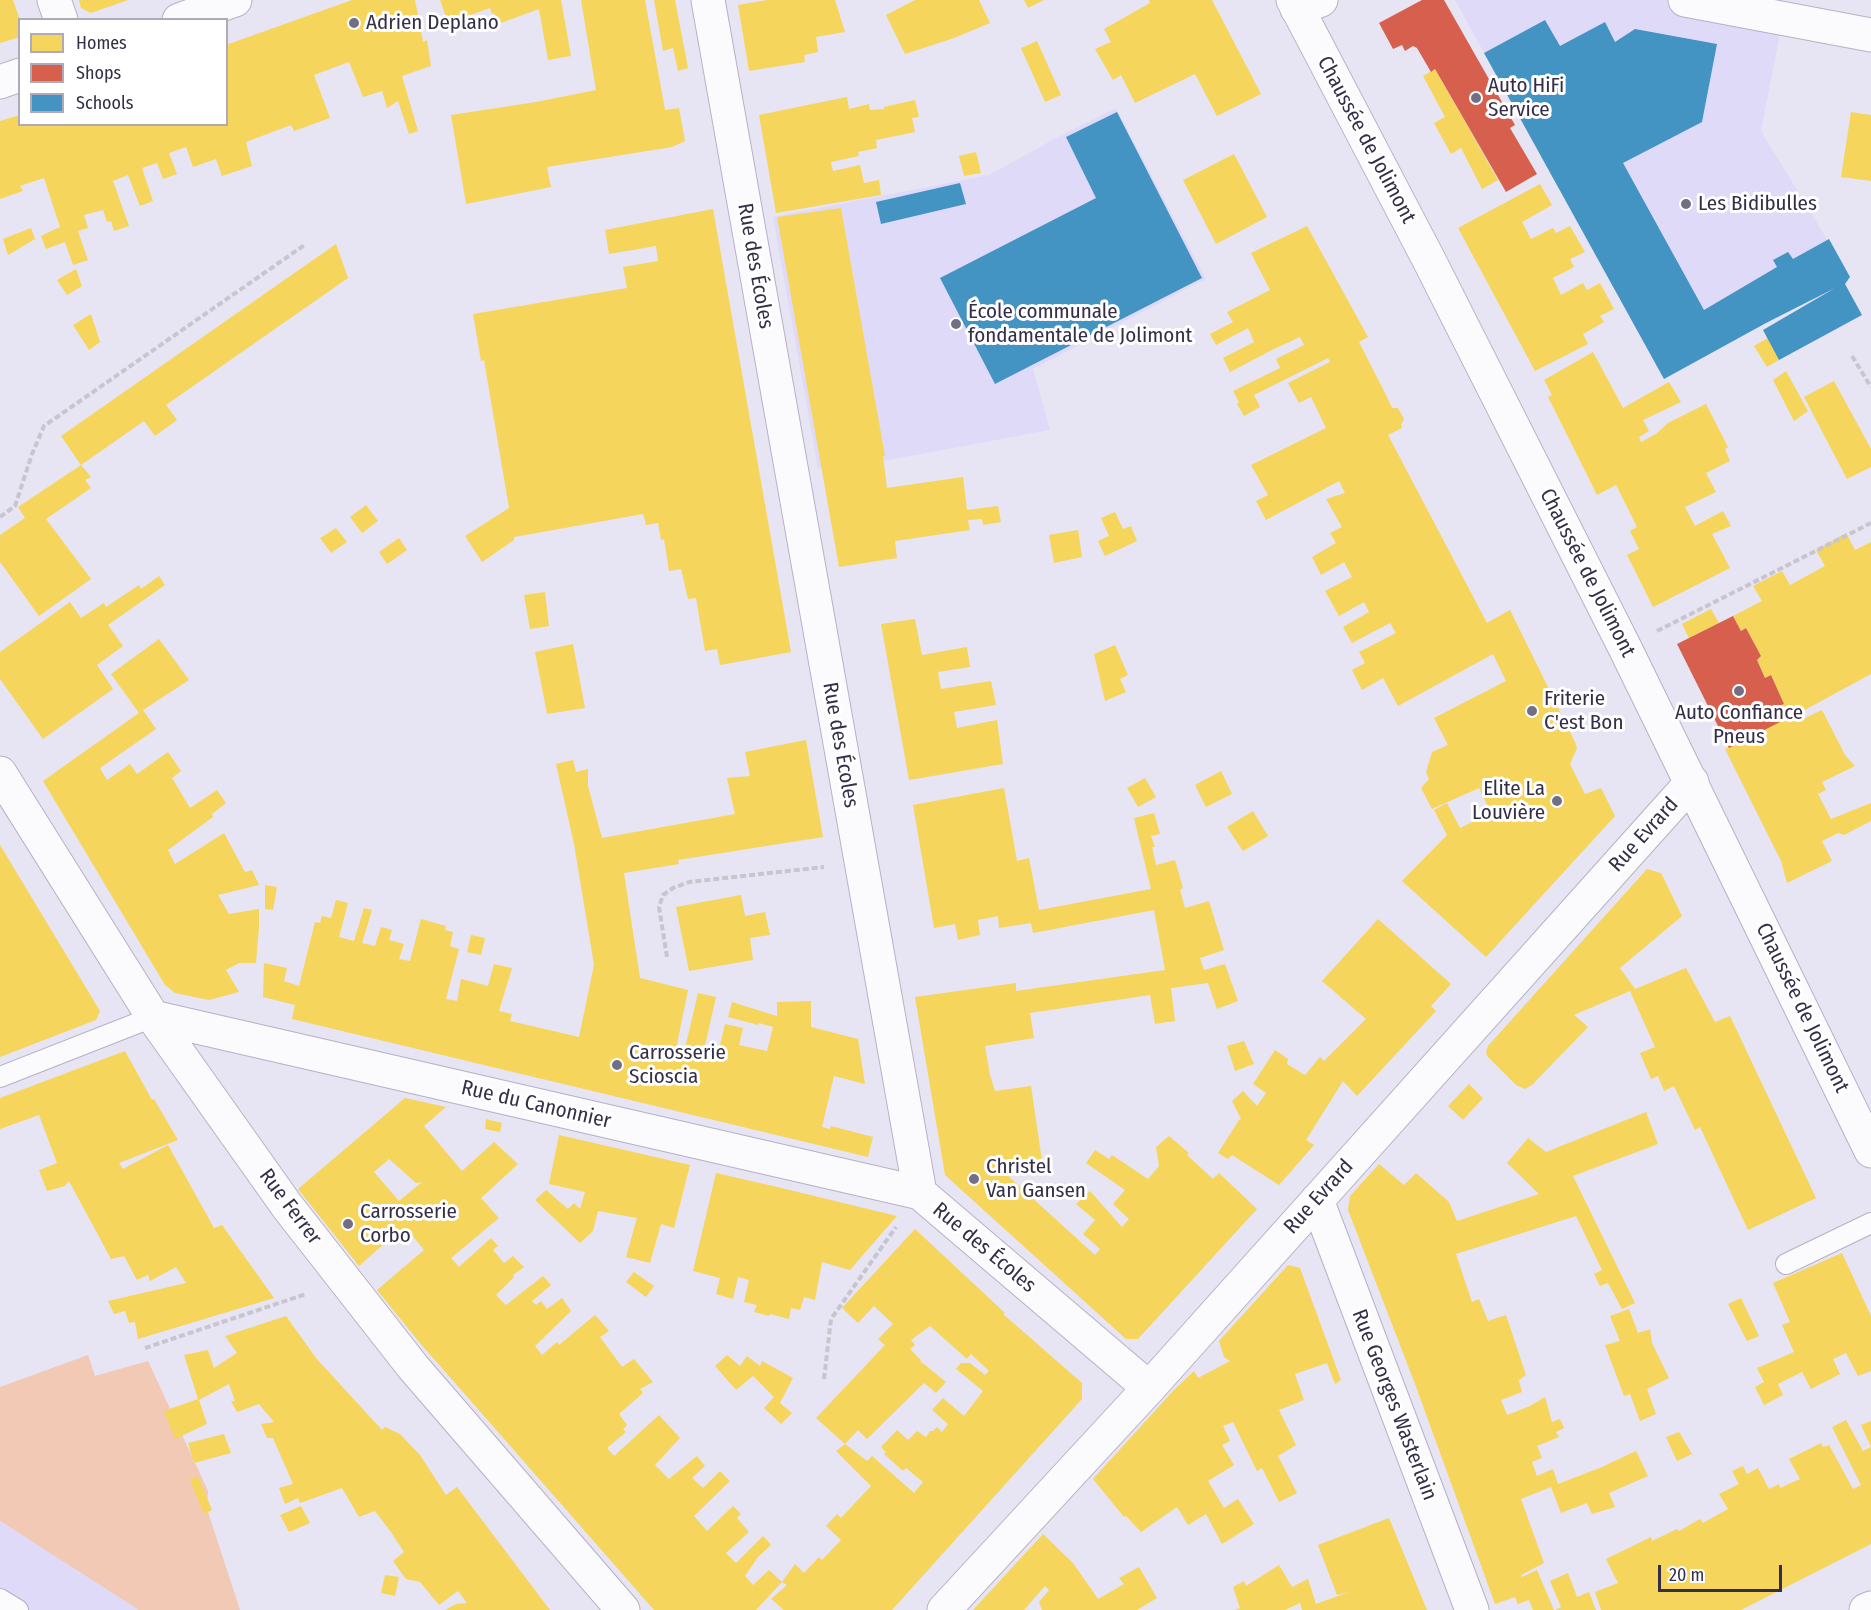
<!DOCTYPE html>
<meta charset="utf-8">
<style>
body{margin:0}
#map{position:relative;width:1871px;height:1610px;overflow:hidden;background:#e7e4f3;font-family:"Fira Sans Condensed",sans-serif}
canvas{display:block}
.legend{position:absolute;left:18px;top:18px;width:210px;height:108px;box-sizing:border-box;background:#fff;border:2px solid #aeabb6;margin:0;padding:8px 10px;list-style:none;font-size:18px;color:#352e48}
.legend li{display:flex;align-items:center;gap:12px;height:30px}
.legend b{width:30px;border:2px solid #aeabb6}
.scale{position:absolute;left:1658px;top:1565px;width:124px;height:27px;box-sizing:border-box;border:3px solid #352e48;border-top:0;padding-left:8px;font-size:18px;line-height:21px;white-space:nowrap;color:#352e48;-webkit-text-stroke:4px #fff;paint-order:stroke}
</style>
<div id="map">
<canvas width="1871" height="1610"></canvas>
<ul class="legend">
<li><b style="height:16px;background:#f6d55c"></b>Homes</li>
<li><b style="height:16px;background:#d6604d"></b>Shops</li>
<li><b style="height:16px;background:#4393c3"></b>Schools</li>
</ul>
<div class="scale">20 m</div>
</div>
<script>
const ctx = document.querySelector('canvas').getContext('2d');
ctx.lineJoin = 'round';
function fill(path, color) {
  ctx.fillStyle = color;
  ctx.fill(path, 'evenodd');
}
function toPath(rows) {
  const path = new Path2D();
  for (const r of rows) {
    path.moveTo(r[0], r[1]);
    for (let i = 2; i < r.length; i += 2) path.lineTo(r[i], r[i + 1]);
  }
  return path;
}
function trace(path, color, width, dash) {
  ctx.strokeStyle = color;
  ctx.lineWidth = width;
  ctx.lineCap = dash ? 'butt' : 'round';
  ctx.setLineDash(dash || []);
  ctx.stroke(path);
}
function label(font, color, halo, rows, align = 'center') {
  ctx.font = font + ' "Fira Sans Condensed",sans-serif';
  ctx.lineWidth = 6;
  ctx.setLineDash([]);
  ctx.textBaseline = 'middle';
  ctx.strokeStyle = halo;
  ctx.fillStyle = color;
  for (const [text, x, y, turn = 0] of rows) {
    ctx.save();
    ctx.translate(x, y);
    ctx.rotate((+turn || 0) * Math.PI / 180);
    ctx.textAlign = isNaN(turn) ? turn : align;
    if (halo) ctx.strokeText(text, 0, 0);
    ctx.fillText(text, 0, 0);
    ctx.restore();
  }
}
const built = toPath([
 [1455,0,1685,0,1783,18,1761,131,1850,277,1845,284,1766,323,1664,379],
 [1116,108,1206,279,1033,369,1050,430,888,460,818,468,773,217,989,175,1060,136],
 [0,1521,69,1565,139,1610,0,1610]
]);
const green = toPath([
 [88,1355,95,1376,148,1361,208,1491,207,1509,240,1610,139,1610,0,1521,0,1387]
]);
const homes = toPath([
 [0,0,13,0,20,20,20,37,0,43],
 [79,0,128,0,91,13,81,8],
 [352,0,415,0,423,42,427,40,431,66,402,76,418,131,409,134,398,101,387,108,382,91,363,97,349,62,314,75,330,118,294,131,291,125,246,142,252,166,222,176,216,159,193,167,186,147,169,153,177,174,163,179,157,163,142,168,153,201,140,206,128,175,113,181,129,226,114,231,111,221,107,222,103,210,84,215,88,228,78,231,88,260,73,265,65,242,46,249,41,236,60,227,44,178,20,186,23,191,0,199,0,121,20,115,20,124,226,124,226,45],
 [440,0,561,0,571,56,548,60,539,9,498,24,494,13,492,14,490,8,448,23],
 [581,0,645,0,665,110,679,108,685,141,672,147,547,167,551,187,466,204,451,115,536,102,596,90],
 [654,0,675,0,688,68,678,71,673,48,663,51],
 [767,0,835,0,845,32,816,37,818,52,804,55,805,62,749,71,738,5],
 [915,0,979,0,990,23,954,38,905,54,886,15],
 [1024,0,1044,0,1028,8],
 [1149,0,1212,0,1261,94,1217,116,1195,74,1135,103,1121,75,1113,80,1095,49,1111,42,1104,29,1150,3],
 [1037,41,1061,95,1045,102,1021,48],
 [1435,69,1498,180,1482,189,1461,148,1451,154,1434,123,1445,117,1423,76],
 [847,97,849,109,869,104,870,110,884,109,884,107,915,100,919,117,912,118,915,132,876,140,877,148,858,152,859,156,831,162,833,171,860,165,864,183,879,180,881,195,776,213,759,115],
 [1851,112,1871,115,1871,181,1841,177],
 [976,152,981,173,964,176,959,156],
 [1234,154,1267,217,1216,244,1183,180],
 [1540,184,1552,205,1522,222,1531,239,1553,228,1556,233,1570,226,1585,252,1570,259,1574,267,1553,278,1561,295,1583,283,1587,290,1600,283,1614,309,1600,316,1604,322,1583,334,1588,344,1535,371,1458,228],
 [841,208,885,456,883,456,887,488,963,477,967,510,998,506,1001,522,983,525,982,519,968,520,970,530,895,541,897,558,839,567,777,217],
 [713,209,791,652,720,665,717,649,705,651,696,598,688,599,681,569,669,571,664,539,661,540,658,523,646,525,643,514,514,537,514,540,482,562,465,536,509,508,484,360,481,361,473,314,627,288,623,267,658,261,656,246,609,254,605,230],
 [1307,226,1368,337,1359,342,1388,399,1392,408,1398,408,1404,419,1401,425,1402,428,1388,435,1487,623,1510,610,1575,742,1577,748,1570,764,1585,794,1601,788,1615,816,1486,957,1402,881,1447,835,1434,810,1447,803,1460,828,1491,813,1479,788,1432,809,1421,788,1429,779,1426,772,1432,752,1448,745,1434,718,1506,681,1493,654,1398,706,1383,678,1362,690,1352,670,1365,663,1359,652,1396,633,1390,623,1352,643,1343,627,1369,612,1364,602,1339,616,1325,591,1352,577,1344,562,1321,575,1312,557,1336,543,1330,533,1342,527,1326,499,1345,493,1339,481,1266,520,1256,501,1268,495,1251,465,1326,428,1311,397,1299,403,1288,383,1330,362,1328,358,1254,395,1260,407,1244,416,1237,404,1239,402,1233,391,1280,368,1276,359,1304,345,1300,337,1272,350,1230,372,1223,358,1254,342,1248,328,1216,345,1210,334,1233,322,1227,312,1270,290,1251,253],
 [31,228,35,239,8,255,3,239],
 [336,244,348,278,166,405,177,420,155,436,144,421,81,465,91,477,85,480,91,488,46,519,91,579,39,616,0,562,0,535,25,518,18,507,81,465,61,436],
 [76,269,82,286,67,295,57,280],
 [91,314,100,342,89,350,73,325],
 [1768,338,1779,360,1767,367,1754,346],
 [1593,352,1623,408,1669,382,1681,402,1643,420,1649,431,1639,437,1641,442,1656,434,1668,423,1706,404,1728,447,1725,449,1730,461,1706,473,1716,492,1685,507,1695,526,1723,511,1731,526,1712,534,1730,568,1653,607,1627,555,1639,549,1630,531,1637,527,1616,485,1597,495,1548,397,1552,395,1544,380],
 [1786,371,1808,411,1794,421,1773,380],
 [1834,381,1871,449,1871,467,1847,479,1804,397],
 [366,505,378,521,362,533,350,517],
 [1115,512,1123,529,1131,526,1137,541,1105,556,1098,541,1109,536,1101,518],
 [336,528,347,542,331,553,320,538],
 [1078,530,1082,557,1054,563,1049,535],
 [1846,533,1855,550,1871,542,1871,674,1801,712,1805,718,1822,710,1845,755,1855,766,1822,782,1826,790,1818,794,1831,819,1871,803,1871,821,1844,835,1838,833,1822,841,1832,861,1787,883,1781,861,1725,749,1786,719,1779,706,1784,704,1771,675,1765,678,1757,660,1761,656,1746,628,1741,631,1733,616,1762,601,1753,586,1782,571,1790,585,1825,566,1816,550],
 [399,538,407,550,387,564,379,552],
 [159,576,165,585,108,625,123,646,97,665,113,689,43,739,0,679,0,652,70,602,81,618,104,603,106,607,139,585,141,589],
 [545,592,549,626,530,629,524,595],
 [1711,609,1719,623,1689,638,1682,624],
 [915,619,922,655,967,647,970,667,938,672,941,689,991,681,996,705,954,712,957,728,997,720,1003,764,909,780,881,624],
 [159,639,189,680,143,710,156,729,100,768,107,780,130,764,137,774,168,752,181,771,172,778,190,808,217,790,226,803,212,814,213,817,168,850,175,864,224,833,245,872,252,870,259,885,218,895,229,914,259,909,259,927,256,963,239,963,226,970,239,992,209,1000,175,993,165,985,43,781,139,713,111,674],
 [573,644,585,708,547,714,535,652],
 [1115,645,1128,675,1120,679,1126,692,1105,701,1094,654],
 [806,740,823,837,678,860,679,864,624,873,640,978,688,990,674,1059,682,1061,698,993,716,997,703,1054,717,1058,725,1024,743,1028,739,1045,767,1051,773,1027,759,1023,758,1025,728,1017,732,1002,777,1016,777,1002,811,1001,811,1027,858,1039,865,1084,834,1076,822,1127,830,1129,831,1126,873,1137,868,1157,292,1019,295,1005,263,997,264,963,287,968,284,981,299,986,315,922,320,923,322,916,331,918,336,900,348,903,339,937,354,941,364,908,372,910,362,943,375,946,381,927,392,930,389,940,404,944,399,959,410,961,421,919,446,926,445,930,453,932,450,946,459,949,446,999,457,1001,461,979,488,986,494,964,512,968,499,1011,512,1014,510,1021,579,1037,594,965,574,844,556,764,573,760,576,772,588,769,588,786,602,838,735,814,727,778,750,776,745,752],
 [1221,771,1232,794,1206,807,1195,785],
 [1145,778,1156,797,1138,807,1127,788],
 [1004,788,1017,861,1029,858,1039,910,1151,889,1134,818,1154,813,1160,834,1151,836,1155,847,1152,847,1156,865,1175,860,1183,888,1180,890,1185,908,1209,901,1224,950,1200,958,1204,970,1225,964,1238,1001,1217,1009,1208,983,1171,988,1175,1021,1155,1024,1150,995,1030,1013,1034,1038,985,1046,990,1075,995,1091,1031,1086,1042,1161,996,1165,1095,1255,1100,1249,1083,1234,1095,1220,1076,1204,1090,1191,1122,1227,1129,1219,1113,1204,1125,1190,1086,1163,1095,1150,1109,1159,1112,1155,1148,1179,1159,1166,1156,1147,1169,1136,1189,1153,1187,1155,1213,1179,1219,1173,1257,1209,1138,1339,1126,1339,945,1175,915,997,1016,983,1016,991,1165,970,1154,910,1033,933,1031,923,999,928,998,916,978,920,980,935,958,940,955,924,934,928,913,805],
 [1253,811,1268,836,1243,851,1227,827],
 [0,845,100,1011,96,1020,0,1057],
 [1647,869,1661,873,1682,916,1620,968,1635,989,1686,968,1715,1022,1730,1016,1816,1198,1748,1230,1700,1127,1695,1130,1674,1086,1664,1091,1658,1076,1651,1079,1640,1053,1655,1047,1630,991,1574,1015,1588,1027,1532,1085,1525,1089,1516,1085,1487,1056,1486,1052,1488,1046],
 [265,885,277,887,273,910,265,909],
 [741,895,745,916,765,912,770,935,750,938,753,960,689,971,676,907],
 [1378,919,1451,984,1431,1006,1436,1011,1357,1096,1343,1081,1306,1140,1314,1145,1279,1185,1232,1155,1228,1159,1218,1153,1239,1120,1241,1119,1232,1101,1243,1091,1257,1106,1266,1093,1253,1084,1275,1050,1288,1059,1287,1064,1305,1075,1320,1057,1324,1061,1366,1019,1322,981],
 [471,935,485,938,481,955,467,952],
 [1244,1041,1254,1064,1235,1071,1227,1046],
 [125,1051,152,1100,154,1099,178,1140,119,1163,123,1169,168,1145,214,1228,222,1225,274,1298,138,1339,135,1322,129,1323,125,1311,114,1314,108,1301,186,1283,176,1267,150,1281,148,1275,137,1280,124,1256,111,1259,69,1181,65,1186,47,1191,39,1170,57,1163,39,1115,0,1129,0,1098],
 [1469,1084,1483,1098,1463,1120,1448,1106],
 [405,1098,446,1107,424,1126,462,1171,494,1142,518,1164,481,1198,499,1218,451,1258,459,1267,491,1238,498,1246,493,1250,504,1263,513,1256,524,1267,513,1275,514,1277,496,1295,506,1305,543,1276,551,1285,532,1301,536,1305,541,1301,547,1309,562,1298,571,1311,535,1346,542,1355,557,1342,559,1345,595,1315,609,1331,600,1337,622,1367,634,1359,653,1382,640,1389,643,1393,619,1414,627,1425,623,1429,626,1432,607,1448,614,1456,659,1415,680,1438,655,1465,669,1479,697,1456,705,1466,692,1478,703,1488,720,1471,730,1481,694,1516,707,1531,733,1506,741,1514,737,1518,749,1532,726,1553,736,1563,763,1536,771,1545,758,1557,745,1576,753,1585,769,1570,782,1582,756,1610,654,1610,420,1343,377,1290,424,1250,408,1230,398,1237,396,1235,385,1243,359,1266,298,1189],
 [389,1159,416,1183,422,1182,399,1201,374,1172],
 [1646,1112,1658,1144,1573,1176,1635,1303,1622,1309,1608,1283,1600,1286,1594,1274,1602,1270,1576,1216,1456,1254,1472,1302,1479,1299,1488,1321,1506,1315,1526,1375,1519,1380,1516,1370,1522,1392,1501,1400,1507,1415,1530,1406,1545,1397,1552,1422,1560,1419,1564,1428,1556,1432,1559,1437,1537,1446,1542,1458,1532,1462,1537,1476,1553,1469,1558,1484,1602,1467,1636,1451,1648,1476,1609,1493,1615,1507,1592,1514,1587,1503,1561,1513,1551,1487,1521,1499,1544,1563,1521,1575,1522,1577,1537,1570,1554,1610,1533,1610,1529,1600,1518,1604,1515,1597,1495,1604,1415,1384,1348,1210,1350,1196,1379,1164,1404,1185,1416,1173,1449,1202,1457,1221,1539,1194,1507,1163,1528,1138,1546,1152],
 [486,1119,502,1123,500,1132,485,1129],
 [559,1135,690,1165,674,1228,661,1224,650,1263,626,1257,637,1218,598,1211,593,1231,580,1243,535,1200,546,1190,568,1209,574,1203,580,1209,585,1192,549,1184],
 [716,1173,773,1186,897,1216,850,1270,822,1262,815,1300,804,1297,800,1310,791,1308,789,1319,770,1314,769,1316,754,1312,757,1305,744,1302,749,1280,738,1277,733,1299,716,1294,720,1278,693,1271],
 [915,1229,1005,1313,1003,1314,1082,1383,1082,1399,892,1610,784,1610,771,1599,787,1585,782,1582,795,1564,804,1573,819,1557,822,1560,841,1540,826,1526,837,1514,841,1518,871,1486,836,1451,845,1444,867,1461,872,1456,914,1493,923,1482,906,1468,903,1471,884,1454,886,1452,881,1447,897,1430,908,1440,917,1431,926,1437,930,1431,933,1431,937,1427,942,1432,948,1424,932,1410,943,1398,964,1416,983,1391,956,1369,961,1363,970,1363,985,1375,989,1371,971,1354,967,1359,930,1326,911,1340,915,1345,910,1349,921,1360,920,1361,946,1382,936,1393,924,1383,867,1439,858,1430,845,1444,816,1418,885,1345,878,1339,893,1324,874,1306,858,1323,842,1308],
 [1842,1253,1871,1316,1871,1371,1858,1376,1846,1353,1833,1359,1840,1374,1811,1389,1802,1372,1778,1384,1783,1395,1764,1405,1755,1387,1764,1382,1757,1368,1794,1352,1782,1325,1790,1322,1773,1283],
 [1288,1265,1300,1268,1341,1380,1335,1384,1327,1363,1295,1374,1304,1400,1279,1410,1296,1445,1278,1456,1297,1493,1279,1502,1262,1468,1257,1471,1233,1422,1223,1426,1230,1441,1222,1445,1234,1465,1208,1481,1224,1508,1238,1499,1254,1524,1222,1544,1206,1514,1188,1525,1177,1507,1141,1532,1126,1516,1124,1517,1093,1479,1173,1391,1194,1371,1198,1378,1230,1361,1224,1357,1219,1341],
 [634,1272,654,1286,646,1297,626,1282],
 [1741,1298,1759,1336,1747,1341,1728,1304],
 [1629,1309,1638,1333,1650,1329,1652,1343,1669,1378,1647,1389,1656,1414,1640,1421,1630,1394,1624,1396,1605,1345,1620,1341,1610,1316],
 [286,1316,316,1358,382,1430,385,1427,400,1434,420,1455,446,1495,457,1487,550,1610,445,1610,456,1604,467,1603,458,1591,439,1605,420,1582,406,1579,393,1561,404,1552,391,1532,375,1511,359,1517,342,1488,300,1503,298,1498,285,1504,279,1488,293,1484,273,1438,267,1438,261,1424,274,1422,259,1404,237,1412,231,1401,235,1401,229,1384,199,1400,207,1424,175,1439,164,1411,198,1399,184,1355,208,1350,214,1368,237,1353,225,1336],
 [727,1355,740,1366,747,1356,760,1366,762,1361,793,1378,780,1403,792,1413,781,1424,764,1408,774,1397,753,1376,736,1390,715,1366],
 [1846,1420,1863,1451,1871,1447,1861,1425,1871,1421,1871,1544,1741,1610,1601,1610,1595,1592,1618,1583,1606,1559,1651,1537,1652,1541,1677,1529,1679,1531,1700,1519,1703,1523,1728,1509,1719,1494,1739,1484,1732,1471,1743,1466,1747,1474,1758,1468,1769,1489,1779,1484,1780,1488,1800,1479,1789,1459,1821,1443,1823,1447,1829,1445,1853,1489,1861,1485,1832,1427],
 [1679,1432,1692,1454,1677,1461,1666,1437],
 [224,1434,231,1453,194,1463,188,1443],
 [198,1476,212,1510,204,1514,190,1480],
 [301,1506,310,1523,289,1532,280,1515],
 [1389,1518,1427,1610,1302,1610,1300,1603,1285,1610,1235,1610,1240,1608,1233,1587,1244,1581,1246,1586,1279,1565,1292,1587,1308,1579,1316,1604,1349,1592,1337,1595,1318,1545],
 [1043,1534,1073,1563,1098,1599,1124,1584,1119,1578,1139,1567,1157,1598,1137,1610,1042,1610,1039,1602,1049,1590,1045,1586,1024,1610,973,1610],
 [1568,1573,1577,1597,1589,1592,1596,1610,1555,1610,1561,1607,1550,1581],
 [385,1575,399,1577,395,1596,381,1593]
]);
const shops = toPath([
 [1422,0,1444,0,1515,125,1510,128,1537,174,1506,192,1435,69,1431,72,1417,48,1413,46,1405,51,1402,45,1393,49,1379,23],
 [1733,616,1741,631,1746,628,1761,656,1757,660,1765,678,1771,675,1784,704,1779,706,1786,719,1729,748,1677,644]
]);
const schools = toPath([
 [1545,20,1560,46,1605,22,1615,42,1635,29,1717,44,1702,122,1623,163,1704,310,1777,267,1773,260,1788,252,1793,259,1829,239,1850,277,1845,284,1862,315,1779,360,1763,330,1835,288,1766,323,1664,379,1484,53],
 [1117,112,1202,278,995,384,940,278,1096,198,1066,137],
 [960,183,966,204,881,224,876,202]
]);
const path = toPath([
 [1852,356,1871,387],
 [0,517,15,506,32,454,44,426,306,244],
 [1657,631,1871,523],
 [667,957,659,907,663,895,673,888,689,882,824,867],
 [145,1348,306,1294],
 [824,1379,831,1319,896,1227]
]);
const lane = toPath([
 [0,1077,153,1017],
 [1786,1264,1871,1223],
 [0,1599,18,1610]
]);
const street = toPath([
 [54,0,61,20],
 [708,0,920,1193,1149,1388],
 [1685,0,1871,35],
 [1297,9,1321,0],
 [179,20,235,0],
 [0,82,20,75],
 [0,773,153,1017,287,1206,413,1367,623,1610],
 [153,1017,920,1193],
 [1317,1200,1472,1610],
 [944,1610,1149,1388,1692,782],
 [1866,1610,1871,1608]
]);
const primary = toPath([
 [1293,0,1429,260,1625,648,1871,1151]
]);
const markers = [
 [354,23,6,"#736e84"],
 [1476,98,6,"#736e84"],
 [1686,204,6,"#736e84"],
 [956,324,6,"#736e84"],
 [1739,691,6,"#736e84"],
 [1532,711,6,"#736e84"],
 [1557,801,6,"#736e84"],
 [617,1065,6,"#736e84"],
 [974,1179,6,"#736e84"],
 [348,1224,6,"#736e84"]
];
const poiNames = [
 ["Adrien Deplano",366,23],
 ["Auto HiFi",1488,86],
 ["Service",1488,110],
 ["Les Bidibulles",1698,204],
 ["École communale",968,312],
 ["fondamentale de Jolimont",968,336],
 ["Friterie",1544,699],
 ["C'est Bon",1544,723],
 ["Auto Confiance",1739,713,"center"],
 ["Pneus",1739,737,"center"],
 ["Elite La",1545,789,"right"],
 ["Louvière",1545,813,"right"],
 ["Carrosserie",629,1053],
 ["Scioscia",629,1077],
 ["Christel",986,1167],
 ["Van Gansen",986,1191],
 ["Carrosserie",360,1212],
 ["Corbo",360,1236]
];
const streetNames = [
 ["Chaussée de Jolimont",1366,140,62],
 ["Rue des Écoles",755,266,80],
 ["Chaussée de Jolimont",1587,573,63],
 ["Rue des Écoles",840,745,80],
 ["Rue Evrard",1644,835,-48],
 ["Chaussée de Jolimont",1802,1008,64],
 ["Rue du Canonnier",536,1105,13],
 ["Rue Evrard",1319,1197,-48],
 ["Rue Ferrer",290,1207,53],
 ["Rue des Écoles",984,1248,40],
 ["Rue Georges Wasterlain",1394,1405,69]
];
fill(built, '#e0daf9');
fill(green, '#f1c9b5');
fill(homes, '#f6d55c');
fill(shops, '#d6604d');
fill(schools, '#4393c3');
trace(lane, '#b6b1c4', 22);
trace(street, '#b6b1c4', 35);
trace(primary, '#b6b1c4', 35);
trace(path, '#c7c5ce', 4, [6, 3]);
trace(lane, '#fbfbfd', 20);
trace(street, '#fbfbfd', 33);
trace(primary, '#fbfbfd', 33);
for (const [x, y, r, color] of markers) {
  const dot = new Path2D();
  dot.arc(x, y, r, 0, 2 * Math.PI);
  ctx.fillStyle = color;
  ctx.fill(dot);
  trace(dot, '#fff', 2);
}
label('21px', '#352e48', '#fff', poiNames, 'left');
label('21px', '#352e48', '#fff', streetNames);
</script>
